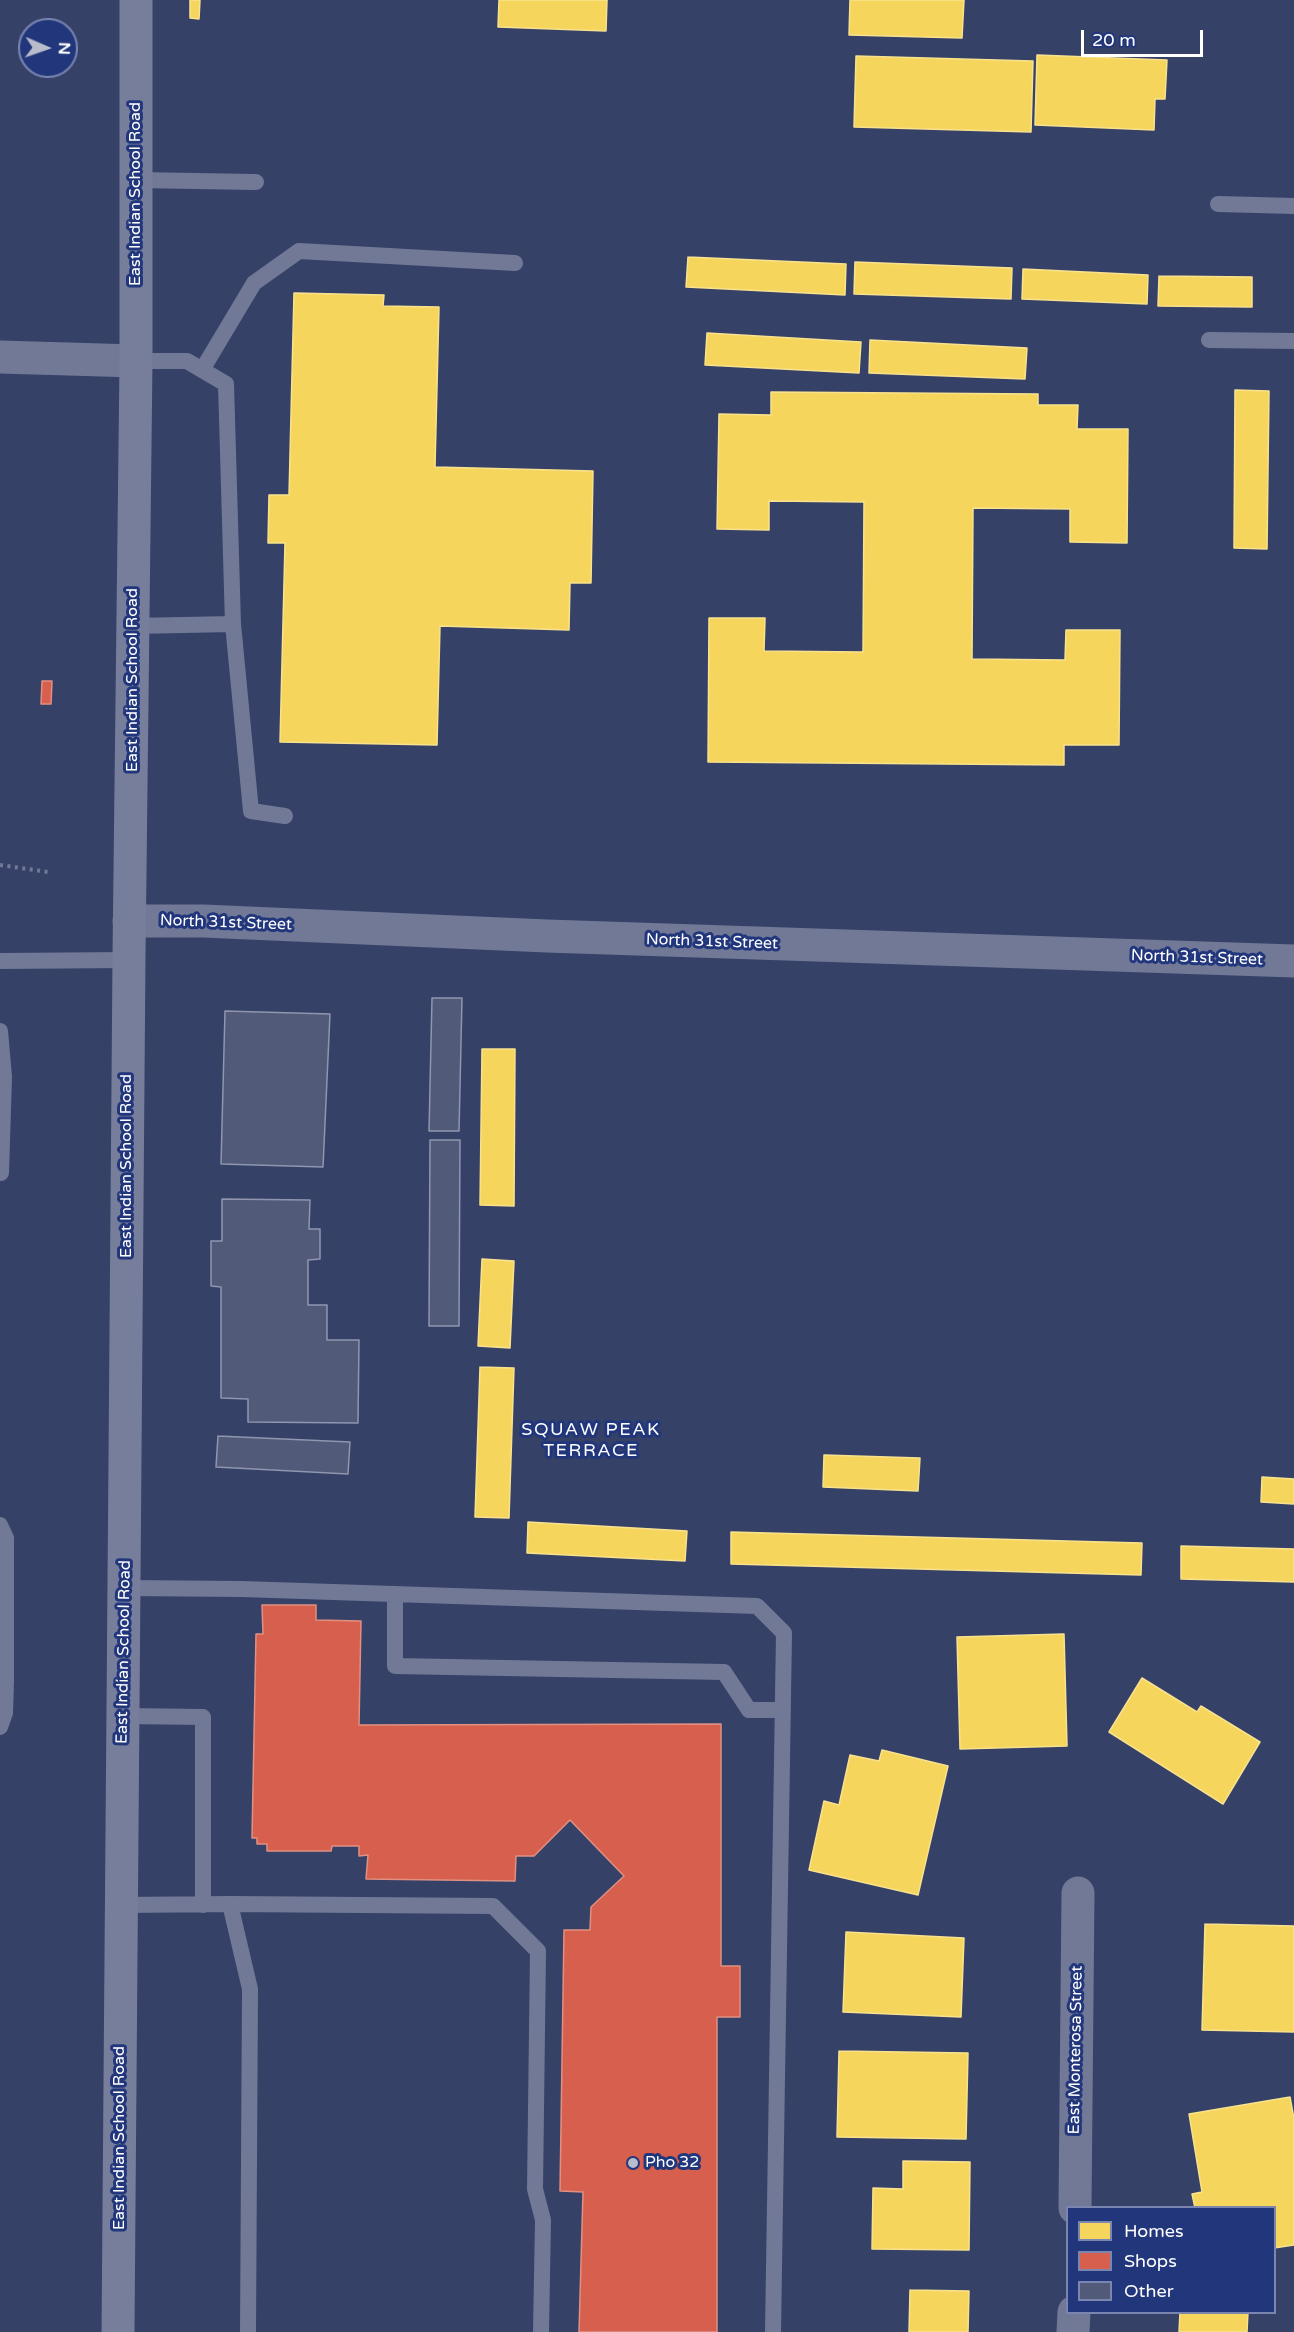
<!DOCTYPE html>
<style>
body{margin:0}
#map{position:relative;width:1294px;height:2332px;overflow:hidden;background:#364168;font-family:"Varela Round",sans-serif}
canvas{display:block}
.legend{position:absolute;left:1066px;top:2206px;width:210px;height:108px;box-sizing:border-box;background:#22367c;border:2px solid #7a86b0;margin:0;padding:8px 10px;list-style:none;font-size:18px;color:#fff}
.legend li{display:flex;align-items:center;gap:12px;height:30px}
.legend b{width:30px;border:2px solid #7a86b0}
.north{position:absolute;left:18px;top:18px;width:60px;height:60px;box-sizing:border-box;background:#22367c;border:2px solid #7a86b0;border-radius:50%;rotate:92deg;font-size:16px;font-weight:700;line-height:24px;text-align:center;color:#fff}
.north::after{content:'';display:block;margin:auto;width:21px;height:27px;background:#b9bcca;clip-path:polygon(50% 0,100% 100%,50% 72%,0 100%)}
.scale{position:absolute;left:1081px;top:30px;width:122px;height:27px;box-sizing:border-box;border:3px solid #fff;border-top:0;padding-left:8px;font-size:18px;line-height:21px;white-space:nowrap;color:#fff;-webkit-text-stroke:4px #22367c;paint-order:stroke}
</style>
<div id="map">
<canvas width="1294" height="2332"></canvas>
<ul class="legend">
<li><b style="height:16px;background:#f6d55c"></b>Homes</li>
<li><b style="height:16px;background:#d6604d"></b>Shops</li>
<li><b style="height:16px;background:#525a7a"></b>Other</li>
</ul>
<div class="north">N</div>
<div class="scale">20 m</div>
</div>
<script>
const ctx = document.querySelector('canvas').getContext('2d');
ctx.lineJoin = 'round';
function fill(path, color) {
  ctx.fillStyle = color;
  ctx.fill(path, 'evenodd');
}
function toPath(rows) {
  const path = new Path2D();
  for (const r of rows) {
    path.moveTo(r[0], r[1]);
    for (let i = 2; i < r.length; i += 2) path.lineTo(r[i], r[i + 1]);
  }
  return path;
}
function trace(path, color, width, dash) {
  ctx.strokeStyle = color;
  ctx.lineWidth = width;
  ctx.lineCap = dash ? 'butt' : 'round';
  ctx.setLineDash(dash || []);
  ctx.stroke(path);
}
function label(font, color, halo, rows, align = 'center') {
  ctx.font = font + ' "Varela Round",sans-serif';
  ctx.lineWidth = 6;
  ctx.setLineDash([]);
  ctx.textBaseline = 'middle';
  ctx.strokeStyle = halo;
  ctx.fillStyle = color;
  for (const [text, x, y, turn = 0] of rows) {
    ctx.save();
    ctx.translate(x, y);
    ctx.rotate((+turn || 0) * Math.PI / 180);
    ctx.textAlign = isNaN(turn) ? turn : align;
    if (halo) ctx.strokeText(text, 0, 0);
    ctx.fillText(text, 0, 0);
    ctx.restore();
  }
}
const homes = toPath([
 [190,0,200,0,199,19,190,18,190,0],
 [499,0,607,0,606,31,498,27,499,0],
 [850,0,964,0,962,38,849,35,850,0],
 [1037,55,1167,60,1165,99,1155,99,1154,130,1035,125,1037,55],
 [856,56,1033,61,1031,132,854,127,856,56],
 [688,257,846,264,845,295,686,287,688,257],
 [855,262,1012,268,1011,299,854,294,855,262],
 [1023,269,1148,275,1147,304,1022,299,1023,269],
 [1159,276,1252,277,1252,307,1158,306,1159,276],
 [294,293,384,295,383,306,439,307,435,467,593,471,591,583,570,583,569,630,440,626,437,745,280,742,285,543,268,543,269,495,289,495,294,293],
 [707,333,861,342,859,373,705,365,707,333],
 [870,340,1027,348,1025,379,869,373,870,340],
 [1235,390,1269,391,1267,549,1234,548,1235,390],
 [771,392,1038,394,1038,405,1078,405,1077,429,1128,429,1127,543,1070,542,1070,509,973,508,972,659,1065,660,1066,630,1120,630,1119,745,1064,745,1064,765,708,762,709,618,765,618,764,651,863,652,864,502,769,501,769,530,717,529,719,414,771,415,771,392],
 [482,1049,515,1049,514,1206,480,1205,482,1049],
 [482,1259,514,1261,510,1348,478,1346,482,1259],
 [480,1367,514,1368,509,1518,475,1517,480,1367],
 [824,1455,920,1458,918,1491,823,1487,824,1455],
 [1262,1477,1294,1479,1294,1504,1261,1502,1262,1477],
 [528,1522,687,1531,685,1561,527,1553,528,1522],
 [731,1532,1142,1543,1141,1575,731,1564,731,1532],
 [1181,1546,1294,1549,1294,1582,1181,1579,1181,1546],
 [1064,1634,1067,1746,960,1749,957,1637,1064,1634],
 [1142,1678,1197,1712,1201,1706,1260,1742,1223,1804,1109,1732,1142,1678],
 [882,1750,948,1766,918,1895,809,1870,824,1801,839,1805,850,1755,879,1761,882,1750],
 [1205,1924,1294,1926,1294,2032,1202,2030,1205,1924],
 [846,1932,964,1938,961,2017,843,2012,846,1932],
 [839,2051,968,2053,966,2139,837,2137,839,2051],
 [1290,2097,1294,2119,1294,2245,1274,2248,1274,2208,1195,2208,1192,2194,1202,2192,1189,2114,1290,2097],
 [903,2161,970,2162,969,2250,872,2249,873,2188,903,2189,903,2161],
 [910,2290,969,2291,968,2332,909,2332,910,2290],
 [1180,2312,1248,2312,1247,2332,1179,2332,1180,2312]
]);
const shops = toPath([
 [42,681,52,681,51,704,41,704,42,681],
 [262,1605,316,1605,316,1620,361,1621,359,1725,721,1724,721,1966,740,1966,740,2017,717,2017,717,2332,579,2332,583,2192,560,2191,564,1930,590,1930,591,1907,624,1876,570,1820,534,1856,516,1856,515,1881,366,1879,368,1855,359,1856,359,1846,332,1846,331,1851,267,1851,267,1844,257,1844,257,1838,252,1838,256,1634,263,1634,262,1605]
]);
const building = toPath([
 [432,998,462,998,459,1131,429,1131,432,998],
 [225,1011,330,1014,323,1167,221,1164,225,1011],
 [430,1140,460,1140,459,1326,429,1326,430,1140],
 [222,1199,310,1200,309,1229,320,1229,320,1259,308,1260,308,1305,327,1305,327,1340,359,1340,358,1423,248,1422,248,1399,221,1398,221,1287,211,1286,211,1241,222,1241,222,1199],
 [218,1436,350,1442,348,1474,216,1467,218,1436]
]);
const path = toPath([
 [0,865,48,872]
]);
const service = toPath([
 [136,180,256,182],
 [1218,204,1294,206],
 [1209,340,1294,341],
 [136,361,187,361,226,384,233,624],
 [202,370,254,283,299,251,515,263],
 [133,626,233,624,251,811,285,816],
 [0,961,129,960],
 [0,1031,4,1077,1,1173],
 [0,1525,6,1538,6,1681,5,1713,0,1727],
 [125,1588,242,1589,757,1606,784,1633,773,2332],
 [395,1594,395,1666,724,1672,749,1710,782,1710],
 [124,1716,203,1717,203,1905],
 [121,1905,230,1904],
 [248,2332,250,1989,230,1904,493,1906,538,1951,535,2189,543,2220,541,2332]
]);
const minor = toPath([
 [0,357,136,361],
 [129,921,203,921,547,936,1294,961],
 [1075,2208,1078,1893],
 [1073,2332,1074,2312]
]);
const secondary = toPath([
 [118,2332,129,956,136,361,136,0]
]);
const markers = [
 [633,2163,6,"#b9bcca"]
];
const streetNames = [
 ["East Indian School Road",136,194,-90],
 ["East Indian School Road",133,680,-90],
 ["North 31st Street",226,923,2],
 ["North 31st Street",712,942,2],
 ["North 31st Street",1197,958,2],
 ["East Indian School Road",127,1166,-90],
 ["East Indian School Road",124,1652,-89],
 ["East Monterosa Street",1076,2050,-89],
 ["East Indian School Road",120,2138,-90]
];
const poiNames = [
 ["Pho 32",645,2163]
];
const neighbourhoodNames = [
 ["SQUAW PEAK",591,1430],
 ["TERRACE",591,1451]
];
fill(homes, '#f6d55c');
trace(homes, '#f9e28d', 1.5);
fill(shops, '#d6604d');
trace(shops, '#e29082', 1.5);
fill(building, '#525a7a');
trace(building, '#8f96ae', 1.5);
trace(path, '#727997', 4, [3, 4.5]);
trace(service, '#727997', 16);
trace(minor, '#727997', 33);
trace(secondary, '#777e9b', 33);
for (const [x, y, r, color] of markers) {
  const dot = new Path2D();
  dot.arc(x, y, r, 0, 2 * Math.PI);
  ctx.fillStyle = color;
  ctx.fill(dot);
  trace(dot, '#22367c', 2);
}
label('16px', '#fff', '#22367c', streetNames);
label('16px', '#fff', '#22367c', poiNames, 'left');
ctx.letterSpacing = '1.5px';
label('18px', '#fff', '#22367c', neighbourhoodNames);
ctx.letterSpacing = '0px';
</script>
